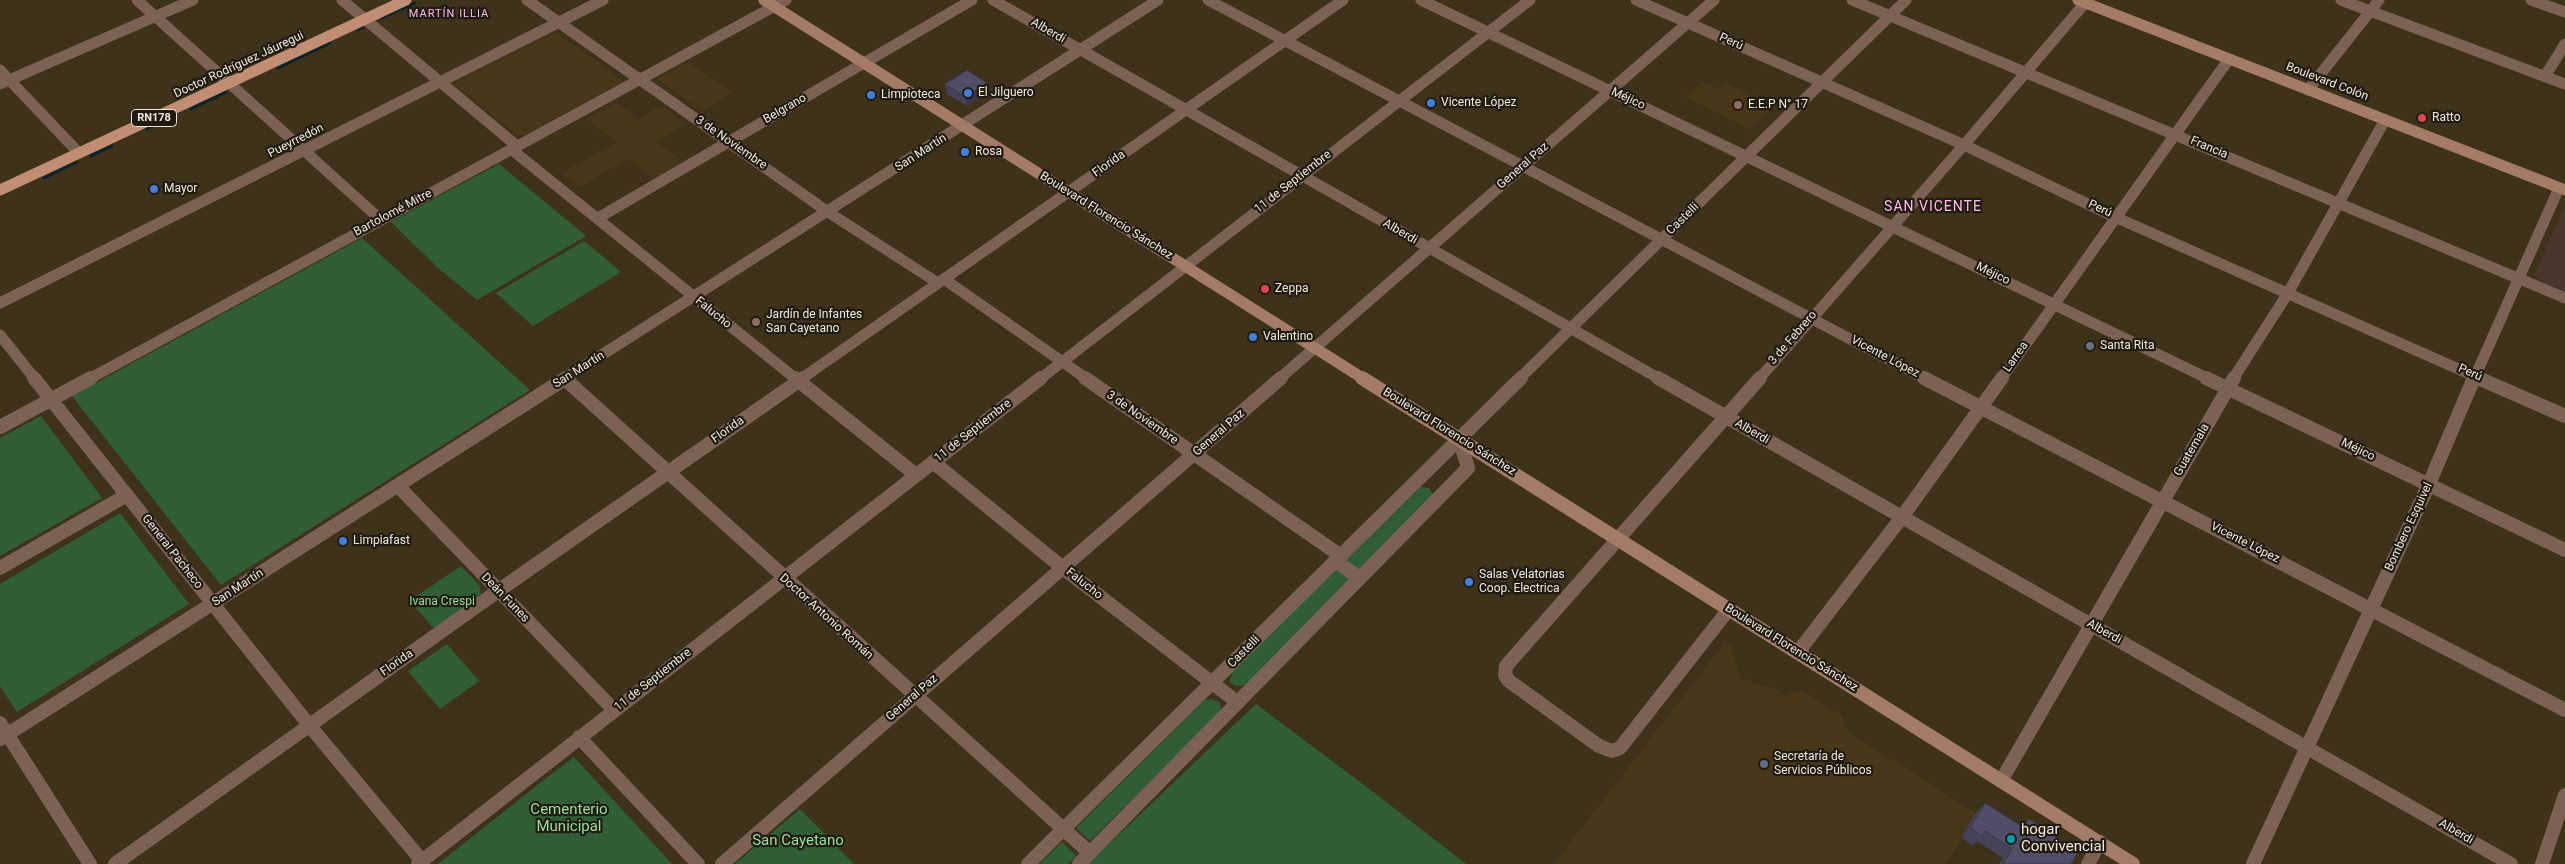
<!DOCTYPE html>
<meta charset="utf-8">
<style>
body{margin:0}
canvas{display:block;background:#3e321a}
</style>
<canvas width="2565" height="864"></canvas>
<script>
const ctx = document.querySelector('canvas').getContext('2d');
ctx.lineJoin = 'round';
function fill(path, color) {
  ctx.fillStyle = color;
  ctx.fill(path, 'evenodd');
}
function toPath(rows) {
  const path = new Path2D();
  for (const r of rows) {
    path.moveTo(r[0], r[1]);
    for (let i = 2; i < r.length; i += 2) path.lineTo(r[i], r[i + 1]);
  }
  return path;
}
function trace(path, color, width, dash) {
  ctx.strokeStyle = color;
  ctx.lineWidth = width;
  ctx.lineCap = dash ? 'butt' : 'round';
  ctx.setLineDash(dash || []);
  ctx.stroke(path);
}
function label(font, color, halo, rows, align = 'center') {
  ctx.font = font + ' Roboto,sans-serif';
  ctx.lineWidth = 4.5;
  ctx.setLineDash([]);
  ctx.textBaseline = 'middle';
  ctx.strokeStyle = halo;
  ctx.fillStyle = color;
  for (const [text, x, y, turn = 0] of rows) {
    ctx.save();
    ctx.translate(x, y);
    ctx.rotate((+turn || 0) * Math.PI / 180);
    ctx.textAlign = isNaN(turn) ? turn : align;
    if (halo) ctx.strokeText(text, 0, 0);
    ctx.fillText(text, 0, 0);
    ctx.restore();
  }
}
const commercial = toPath([
 [2565,206,2565,292,2540,281,2534,275]
]);
const built = toPath([
 [558,34,621,79,621,83,524,135,518,135,455,85,457,82,550,35],
 [688,62,733,93,702,111,657,79],
 [1702,82,1719,89,1725,83,1774,106,1750,129,1686,97],
 [616,103,638,119,661,106,686,124,656,142,682,161,654,178,627,159,579,187,562,173,617,142,587,119],
 [1725,642,1731,646,1740,678,1776,689,1787,696,1791,692,1802,691,1841,715,1848,732,1976,813,1946,864,1554,864]
]);
const green = toPath([
 [499,164,586,236,477,300,438,268,391,222],
 [362,238,530,390,221,585,72,396],
 [584,241,621,272,533,326,496,293],
 [41,416,102,498,0,556,0,438],
 [1421,487,1429,488,1433,495,1358,572,1344,562],
 [120,513,189,604,17,712,0,686,0,584],
 [461,566,480,586,481,594,435,629,409,601],
 [1337,568,1351,578,1246,685,1237,686,1232,684,1230,681,1232,673],
 [447,644,479,681,440,709,408,671],
 [1211,699,1219,702,1221,707,1220,712,1090,841,1076,828,1205,700],
 [1256,704,1372,791,1466,864,1088,864],
 [574,757,672,864,438,864,549,776],
 [800,809,854,864,735,864,736,863],
 [1062,842,1076,856,1068,864,1039,864]
]);
const stream = toPath([
 [382,18,415,3],
 [358,30,363,27],
 [278,68,330,43],
 [191,109,226,92],
 [147,129,174,117],
 [91,156,112,146],
 [44,178,77,162]
]);
const streetFar1 = toPath([
 [137,0,381,220],
 [342,0,517,146],
 [527,0,828,212,938,283],
 [993,0,1660,379],
 [1208,0,1926,379],
 [1421,0,2209,379],
 [1636,0,1964,145,2115,217,2481,379],
 [1852,0,2565,298],
 [2341,0,2565,84],
 [2531,0,2565,12],
 [0,70,79,153],
 [2545,76,2565,44],
 [0,84,193,0],
 [2308,90,2379,0],
 [511,149,796,379],
 [598,218,972,0],
 [944,279,1087,379],
 [0,303,603,0],
 [0,335,35,379],
 [89,379,786,0],
 [564,379,1158,0],
 [801,379,1343,0],
 [1040,379,1530,0],
 [1279,379,1714,0],
 [1519,379,1906,0],
 [1759,379,1964,145,2085,3],
 [2001,379,2229,59],
 [2233,379,2288,293,2385,120],
 [2474,379,2559,188]
]);
const street = toPath([
 [34,378,309,725,422,861],
 [795,378,916,475],
 [1085,378,1341,556],
 [1658,378,2511,864],
 [1924,378,2565,710],
 [2206,378,2565,550],
 [2478,378,2565,416],
 [565,379,1090,853],
 [0,427,91,378],
 [933,462,1063,568,1237,702],
 [398,486,614,710],
 [1336,561,1359,578],
 [0,568,127,495],
 [1729,609,1620,748,1612,751,1599,746,1509,681,1505,675,1506,666,1760,378],
 [1798,652,1902,517,2002,378],
 [0,723,90,864],
 [579,737,698,864],
 [0,739,566,378],
 [2001,781,2234,378],
 [115,864,498,591,803,378],
 [418,864,1041,378],
 [722,864,1281,378],
 [1028,864,1521,378],
 [1079,864,1468,468,1459,438],
 [2088,864,2100,842],
 [2253,864,2429,484,2474,378],
 [2542,864,2565,795]
]);
const secondaryFar1 = toPath([
 [764,0,1364,379],
 [2078,0,2565,190]
]);
const secondary = toPath([
 [1362,378,2133,864]
]);
const primary = toPath([
 [0,190,406,0]
]);
const wall = toPath([
 [945,84,989,92,967,106,947,94],
 [1985,803,2022,826,2029,819,2071,864,1999,864,2003,858,1977,841,1973,845,1961,838,1976,813]
]);
const shadedWall = toPath([
 [987,83,989,92,967,106,965,97]
]);
const building = toPath([
 [967,70,987,83,965,97,945,84,967,70],
 [1985,803,2024,828,2029,819,2078,852,2071,864,2003,864,2012,849,1985,831,1982,836,1970,828,1985,803]
]);
const markers = [
 [968,93,5,"#3f7fe0"],
 [871,95,5,"#3f7fe0"],
 [1431,103,5,"#3f7fe0"],
 [1738,105,5,"#8d6e63"],
 [2422,118,5,"#e0444e"],
 [965,152,5,"#3f7fe0"],
 [154,189,5,"#3f7fe0"],
 [1265,289,5,"#e0444e"],
 [756,322,5,"#8d6e63"],
 [1253,337,5,"#3f7fe0"],
 [2090,346,5,"#6b7280"],
 [343,541,5,"#3f7fe0"],
 [1469,582,5,"#3f7fe0"],
 [1764,764,5,"#5c6f8a"],
 [2011,839,5,"#0f9aa8"]
];
const farNeighbourhoodnames = [
 ["MARTÍN ILLIA",449,14]
];
const shields = [
 [154,118,45]
];
const shieldNames = [
 ["RN178",154,118]
];
const streetNames = [
 ["Alberdi",1048,31,30],
 ["Perú",1731,42,24],
 ["Doctor Rodríguez Jáuregui",239,65,-25],
 ["Boulevard Colón",2327,82,21],
 ["Méjico",1628,99,25],
 ["Belgrano",785,109,-30],
 ["Pueyrredón",296,141,-27],
 ["3 de Noviembre",731,143,35],
 ["Francia",2209,148,23],
 ["San Martín",921,153,-33],
 ["Florida",1109,164,-35],
 ["General Paz",1523,166,-41],
 ["11 de Septiembre",1293,182,-38],
 ["Perú",2100,209,25],
 ["Bartolomé Mitre",393,213,-28],
 ["Boulevard Florencio Sánchez",1106,216,32],
 ["Castelli",1683,219,-44],
 ["Alberdi",1400,232,30],
 ["Méjico",1993,274,26],
 ["Falucho",713,313,39],
 ["3 de Febrero",1793,338,-49],
 ["Vicente López",1885,357,28],
 ["Larrea",2016,357,-55],
 ["San Martín",579,370,-32],
 ["Perú",2470,373,24],
 ["3 de Noviembre",1142,418,35],
 ["Florida",728,430,-35],
 ["11 de Septiembre",973,431,-38],
 ["Boulevard Florencio Sánchez",1449,432,32],
 ["Alberdi",1752,432,30],
 ["General Paz",1219,433,-41],
 ["Guatemala",2192,450,-60],
 ["Méjico",2358,450,26],
 ["Bombero Esquivel",2409,527,-65],
 ["Vicente López",2245,543,27],
 ["General Pacheco",172,552,52],
 ["Falucho",1084,584,38],
 ["San Martín",238,588,-33],
 ["Deán Funes",505,598,46],
 ["Doctor Antonio Román",826,617,42],
 ["Alberdi",2104,632,29],
 ["Boulevard Florencio Sánchez",1791,648,32],
 ["Castelli",1244,652,-45],
 ["Florida",397,663,-35],
 ["11 de Septiembre",653,680,-38],
 ["General Paz",912,698,-41],
 ["Alberdi",2456,832,30]
];
const poiNames = [
 ["El Jilguero",978,93],
 ["Limpioteca",881,95],
 ["Vicente López",1441,103],
 ["E.E.P N° 17",1748,105],
 ["Ratto",2432,118],
 ["Rosa",975,152],
 ["Mayor",164,189],
 ["Zeppa",1275,289],
 ["Jardín de Infantes",766,315],
 ["San Cayetano",766,329],
 ["Valentino",1263,337],
 ["Santa Rita",2100,346],
 ["Limpiafast",353,541],
 ["Salas Velatorias",1479,575],
 ["Coop. Electrica",1479,589],
 ["Secretaría de",1774,757],
 ["Servicios Públicos",1774,771]
];
const parkNames = [
 ["Ivana Crespi",442,602]
];
const neighbourhoodNames = [
 ["SAN VICENTE",1933,207]
];
const nearParknames = [
 ["Cementerio",569,810],
 ["Municipal",569,827],
 ["San Cayetano",798,841]
];
const nearPoinames = [
 ["hogar",2021,830],
 ["Convivencial",2021,847]
];
fill(commercial, '#49372e');
fill(built, '#483819');
fill(green, '#2f5e36');
trace(stream, '#0b232d', 3);
trace(streetFar1, '#7b6255', 11);
trace(street, '#7b6255', 14);
trace(secondaryFar1, '#a37b66', 11);
trace(secondary, '#a37b66', 14);
trace(primary, '#c18e73', 11);
fill(wall, '#454259');
fill(shadedWall, '#383648');
fill(building, '#504d67');
trace(building, '#383648', 1);
for (const [x, y, r, color] of markers) {
  const dot = new Path2D();
  dot.arc(x, y, r, 0, 2 * Math.PI);
  ctx.fillStyle = color;
  ctx.fill(dot);
  trace(dot, '#201b10', 2);
}
ctx.letterSpacing = '1px';
label('11px', '#febbed', '#201b10', farNeighbourhoodnames);
ctx.letterSpacing = '0px';
for (const [x, y, w] of shields) {
  const box = new Path2D();
  box.roundRect(x - w / 2, y - 8.5, w, 17, 4);
  ctx.fillStyle = '#201b10';
  ctx.fill(box);
  trace(box, '#f0e8da', 1);
}
label('bold 11px', '#f0e8da', null, shieldNames);
label('12px', '#f0e8da', '#201b10', streetNames);
label('12px', '#f0e8da', '#201b10', poiNames, 'left');
label('12px', '#95de9c', '#201b10', parkNames);
ctx.letterSpacing = '1px';
label('14px', '#febbed', '#201b10', neighbourhoodNames);
ctx.letterSpacing = '0px';
label('15px', '#95de9c', '#201b10', nearParknames);
label('15px', '#f0e8da', '#201b10', nearPoinames, 'left');
</script>
